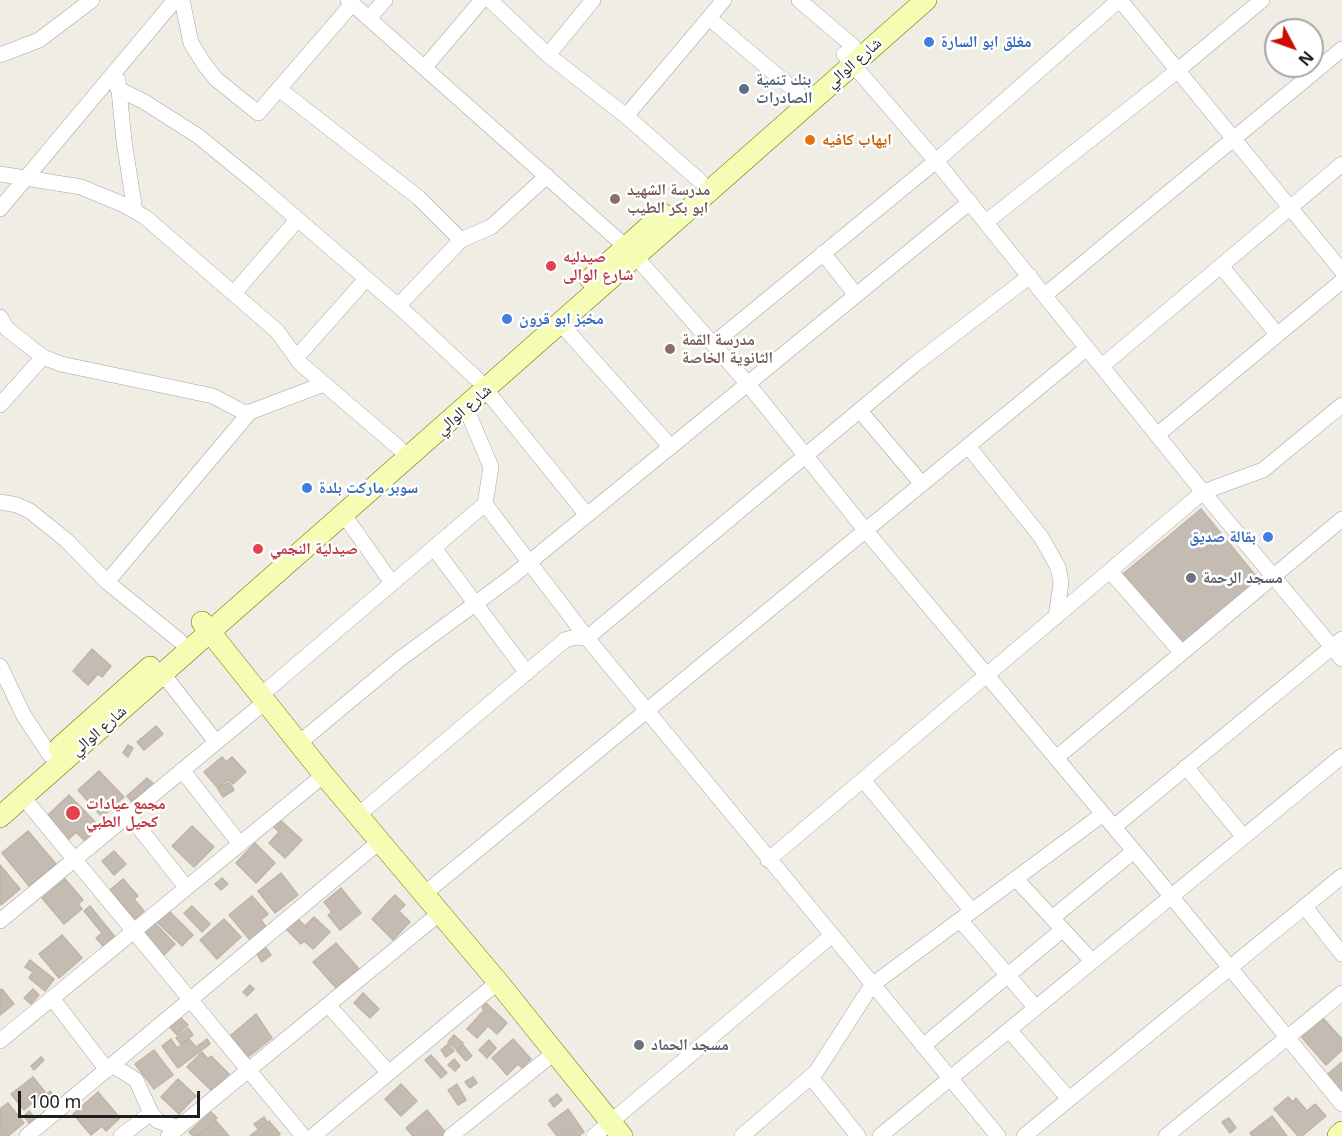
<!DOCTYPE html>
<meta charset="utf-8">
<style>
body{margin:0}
#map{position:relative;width:1342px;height:1136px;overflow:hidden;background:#f0ede4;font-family:"Noto Sans",sans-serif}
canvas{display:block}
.north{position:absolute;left:1264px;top:18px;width:60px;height:60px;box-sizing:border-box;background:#fff;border:2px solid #a5a5a5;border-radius:50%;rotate:131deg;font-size:16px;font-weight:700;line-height:24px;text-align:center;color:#1e1e1e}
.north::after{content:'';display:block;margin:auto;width:21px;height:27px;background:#cd0c00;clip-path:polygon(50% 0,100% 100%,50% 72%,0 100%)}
.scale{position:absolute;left:18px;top:1091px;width:182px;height:27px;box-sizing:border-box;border:3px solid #1e1e1e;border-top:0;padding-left:8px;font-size:18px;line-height:21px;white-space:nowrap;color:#1e1e1e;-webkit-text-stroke:4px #fff;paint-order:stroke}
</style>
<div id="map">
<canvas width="1342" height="1136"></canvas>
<div class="north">N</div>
<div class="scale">100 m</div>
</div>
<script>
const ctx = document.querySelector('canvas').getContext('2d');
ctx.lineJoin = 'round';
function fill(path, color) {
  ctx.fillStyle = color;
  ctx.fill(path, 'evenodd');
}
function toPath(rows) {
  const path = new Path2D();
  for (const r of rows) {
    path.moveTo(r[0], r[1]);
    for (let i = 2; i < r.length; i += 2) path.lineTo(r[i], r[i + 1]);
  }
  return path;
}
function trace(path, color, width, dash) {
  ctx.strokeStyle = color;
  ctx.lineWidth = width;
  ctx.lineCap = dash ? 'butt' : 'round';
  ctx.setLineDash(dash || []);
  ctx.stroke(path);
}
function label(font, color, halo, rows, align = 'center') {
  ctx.font = font + ' "Noto Sans","Noto Naskh Arabic",sans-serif';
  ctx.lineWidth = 5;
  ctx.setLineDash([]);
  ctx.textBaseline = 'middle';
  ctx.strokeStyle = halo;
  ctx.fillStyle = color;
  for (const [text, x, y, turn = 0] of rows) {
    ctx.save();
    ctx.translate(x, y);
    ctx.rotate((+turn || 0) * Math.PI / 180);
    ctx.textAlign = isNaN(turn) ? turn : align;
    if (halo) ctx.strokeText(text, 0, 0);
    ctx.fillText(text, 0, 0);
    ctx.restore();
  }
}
const building = toPath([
 [1201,509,1260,581,1182,646,1123,574,1201,509],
 [92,649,111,666,102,677,98,674,88,685,73,671,92,649],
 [156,726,163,734,144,750,137,742,156,726],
 [128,745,133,748,128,757,123,753,128,745],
 [222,757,226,762,232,757,246,772,233,784,229,779,218,788,204,772,222,757],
 [99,771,124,797,102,817,78,790,99,771],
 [147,778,153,783,132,802,127,796,147,778],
 [229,782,234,790,223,797,218,789,229,782],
 [69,795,100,827,85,841,76,832,67,841,45,818,69,795],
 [278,818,302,840,285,858,269,843,279,832,272,825,278,818],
 [192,826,214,847,194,867,172,846,192,826],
 [28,831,56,864,29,886,2,853,28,831],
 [255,843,275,863,256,883,236,863,255,843],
 [114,851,126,864,114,875,102,861,114,851],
 [0,865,20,889,1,905,0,904,0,865],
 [281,873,298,895,275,913,258,891,281,873],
 [222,878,228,884,221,890,215,884,222,878],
 [65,879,83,900,78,904,82,909,64,924,42,898,65,879],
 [123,879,138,896,134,899,144,911,135,919,110,890,123,879],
 [341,888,361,913,340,930,328,915,332,912,324,902,341,888],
 [395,895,405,905,399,911,410,922,393,940,372,919,395,895],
 [252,896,268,914,261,920,266,927,250,940,229,915,252,896],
 [90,906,115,937,103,946,96,938,102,933,84,911,90,906],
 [192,906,210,924,202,932,184,913,192,906],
 [168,910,193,935,182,946,157,922,168,910],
 [314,917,330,932,313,949,304,941,301,944,286,929,297,918,305,926,314,917],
 [224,919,241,937,217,959,200,940,224,919],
 [154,922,175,944,163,956,142,933,154,922],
 [62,935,82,958,59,978,39,954,62,935],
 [336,943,359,969,337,989,313,962,336,943],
 [266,948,271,955,262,962,257,954,266,948],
 [30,960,54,979,45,991,29,978,33,972,25,967,30,960],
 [250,985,254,989,247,996,243,992,250,985],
 [2,989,14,1004,0,1015,0,990,2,989],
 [33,989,39,995,31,1004,24,998,33,989],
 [363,993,379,1009,370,1018,354,1003,363,993],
 [486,1003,507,1023,497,1034,488,1026,477,1038,467,1029,484,1010,482,1008,486,1003],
 [256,1014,272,1038,248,1057,231,1035,256,1014],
 [1320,1015,1342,1039,1342,1050,1326,1065,1299,1034,1320,1015],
 [179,1016,188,1025,177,1035,168,1025,179,1016],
 [188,1028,193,1035,181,1044,176,1038,188,1028],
 [454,1035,463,1043,457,1050,448,1042,454,1035],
 [171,1039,177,1048,189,1039,196,1047,207,1039,210,1044,178,1068,162,1046,171,1039],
 [513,1039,531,1059,522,1068,518,1064,507,1075,492,1058,513,1039],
 [489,1040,496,1048,487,1058,479,1050,489,1040],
 [448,1044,454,1051,446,1057,441,1050,448,1044],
 [463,1045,472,1056,466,1061,457,1051,463,1045],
 [154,1050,173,1075,154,1089,135,1064,154,1050],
 [202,1052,208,1059,211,1056,229,1074,212,1091,187,1067,202,1052],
 [431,1055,447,1073,441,1078,425,1060,431,1055],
 [41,1057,44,1060,34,1070,31,1066,41,1057],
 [454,1059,460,1066,455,1071,448,1065,454,1059],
 [1342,1062,1342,1097,1324,1077,1342,1062],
 [33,1077,45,1092,24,1110,11,1094,33,1077],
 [473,1077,477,1083,470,1088,465,1082,473,1077],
 [178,1079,196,1096,179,1114,161,1097,178,1079],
 [401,1084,417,1101,401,1116,385,1099,401,1084],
 [457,1084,466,1100,458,1105,448,1090,457,1084],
 [50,1091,55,1097,49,1102,44,1096,50,1091],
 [98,1092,120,1118,106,1131,102,1126,91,1135,73,1114,98,1092],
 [557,1094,562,1100,554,1107,549,1100,557,1094],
 [1288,1097,1293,1102,1296,1098,1307,1111,1315,1104,1326,1116,1302,1136,1298,1136,1274,1109,1288,1097],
 [8,1103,24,1123,8,1136,0,1136,0,1109,8,1103],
 [568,1109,584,1132,579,1136,557,1136,548,1124,568,1109],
 [427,1110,446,1133,443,1136,413,1136,406,1128,427,1110],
 [29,1111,35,1118,29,1123,24,1116,29,1111],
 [211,1112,217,1118,197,1136,193,1136,189,1132,211,1112],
 [1272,1116,1287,1136,1252,1136,1250,1133,1272,1116],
 [264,1117,267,1122,258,1129,254,1124,264,1117],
 [1229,1118,1236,1128,1230,1133,1222,1122,1229,1118],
 [216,1121,229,1136,198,1136,216,1121],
 [269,1121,280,1134,278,1136,250,1136,269,1121]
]);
const street = toPath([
 [182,0,191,43,204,64,216,79,258,113,352,4],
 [348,0,626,247],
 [490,0,548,55,626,116,700,181],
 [799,0,853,46],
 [1120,0,1342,271],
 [369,18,385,0],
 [709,18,799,94],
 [844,54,936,161,1203,492,1342,659],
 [0,55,39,40,92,0],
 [548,55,593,0],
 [425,67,482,0],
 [118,80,124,141,135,211],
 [118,89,143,101,198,136,258,185,404,311,477,379],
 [279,89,419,198,461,240],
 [626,116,724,0],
 [0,174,81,187,122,204,145,217,277,331,301,364,399,448],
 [0,209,175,0],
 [986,222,1177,71,1262,0],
 [823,253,856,295],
 [636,257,748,384,866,531,1134,851,1342,1104],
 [1221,266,1277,334],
 [234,293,297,220],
 [1045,295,1342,49],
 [398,306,461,240,491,227,547,176],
 [0,317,7,329,43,357,61,364,213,396,243,412,250,412,324,384],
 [561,324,671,447],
 [713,344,936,161,1119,0],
 [296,358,366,279],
 [1102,366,1342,164],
 [486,390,587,515],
 [0,405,43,357],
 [860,411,922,484],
 [1157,435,1342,281],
 [968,446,1041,537,1058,567,1061,583,1056,617],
 [0,502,17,505,30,511,66,540,107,582,180,641],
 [485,504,587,638,998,1136],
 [344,515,392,583],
 [434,548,527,673],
 [1110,571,1181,652],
 [107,582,250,412],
 [0,666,24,716,50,755],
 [163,674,216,742],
 [260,696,485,504,491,467,466,408],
 [299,743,400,659,510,578,970,202],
 [1056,758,1342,519],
 [1186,767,1243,836],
 [182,770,240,844],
 [864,781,972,911],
 [23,797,303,1136],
 [129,815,186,887],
 [358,815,565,640,575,637,587,638,914,365,1030,276],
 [1114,827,1342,639],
 [768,860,1203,492,1263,470,1342,405],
 [1016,879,1092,961],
 [424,894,1087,348],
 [1305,907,1342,954],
 [1052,918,1134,851],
 [960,920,1036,1008],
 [0,921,265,702],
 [52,998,107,1070],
 [329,1006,389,1073],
 [1009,1030,1069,1099],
 [0,1041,324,775],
 [923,1046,1062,930],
 [112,1065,136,1080,151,1113,158,1121,178,1128],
 [811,1077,858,1136],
 [27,1136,379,842],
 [121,1136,151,1113],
 [168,1136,440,913],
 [313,1136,498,982],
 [451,1136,554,1053],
 [594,1136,831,936],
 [742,1136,816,1072,872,985,1103,814],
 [880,1136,1342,756],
 [1024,1136,1342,876],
 [1166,1136,1342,993]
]);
const secondary = toPath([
 [590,279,663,214],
 [202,622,324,775,498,982,622,1136],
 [59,748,150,667],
 [0,817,926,0],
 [1338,1136,1342,1132]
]);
const markers = [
 [929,42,6,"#3f7fe0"],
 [744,89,6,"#5c6f8a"],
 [810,140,6,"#e8710a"],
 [615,199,6,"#8d6e63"],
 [551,266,6,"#e0444e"],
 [507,319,6,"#3f7fe0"],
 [670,349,6,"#8d6e63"],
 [307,488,6,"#3f7fe0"],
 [1268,537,6,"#3f7fe0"],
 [258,549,6,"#e0444e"],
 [1191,578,6,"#6b7280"],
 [73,813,8,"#e0444e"],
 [639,1045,6,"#6b7280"]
];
const shopNames = [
 ["مغلق ابو السارة",941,42],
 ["مخبز ابو قرون",519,319],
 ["سوبر ماركت بلدة",319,488],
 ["بقالة صديق",1256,537,"right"]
];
const streetNames = [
 ["شارع الوالي",854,63,-41],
 ["شارع الوالي",464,410,-41],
 ["شارع الوالي",99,731,-41]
];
const serviceNames = [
 ["بنك تنمية",756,80],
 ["الصادرات",756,98]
];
const foodNames = [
 ["ايهاب كافيه",822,140]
];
const educationNames = [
 ["مدرسة الشهيد",627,190],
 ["ابو بكر الطيب",627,208],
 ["مدرسة القمة",682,340],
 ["الثانوية الخاصة",682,358]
];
const healthNames = [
 ["صيدليه",563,257],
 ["شارع الوالى",563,275],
 ["صيدلية النجمي",270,549],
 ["مجمع عيادات",86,804],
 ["كحيل الطبي",86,822]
];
const worshipNames = [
 ["مسجد الرحمة",1203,578],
 ["مسجد الحماد",651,1045]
];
fill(building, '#c4bcb3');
trace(building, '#c2b4a5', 1.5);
trace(street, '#a5a5a5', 16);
trace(secondary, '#667b00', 22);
trace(street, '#fff', 15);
trace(secondary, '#f5fdb5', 21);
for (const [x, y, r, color] of markers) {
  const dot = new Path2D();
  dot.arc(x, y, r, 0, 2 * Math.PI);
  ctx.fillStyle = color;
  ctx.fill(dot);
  trace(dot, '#fff', 2);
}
label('bold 16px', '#366cbe', '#fff', shopNames, 'left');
label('16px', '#1e1e1e', '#fff', streetNames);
label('bold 16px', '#4e5e75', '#fff', serviceNames, 'left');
label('bold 16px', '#c56008', '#fff', foodNames, 'left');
label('bold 16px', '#785e54', '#fff', educationNames, 'left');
label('bold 16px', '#be3a42', '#fff', healthNames, 'left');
label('bold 16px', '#5b616d', '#fff', worshipNames, 'left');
</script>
